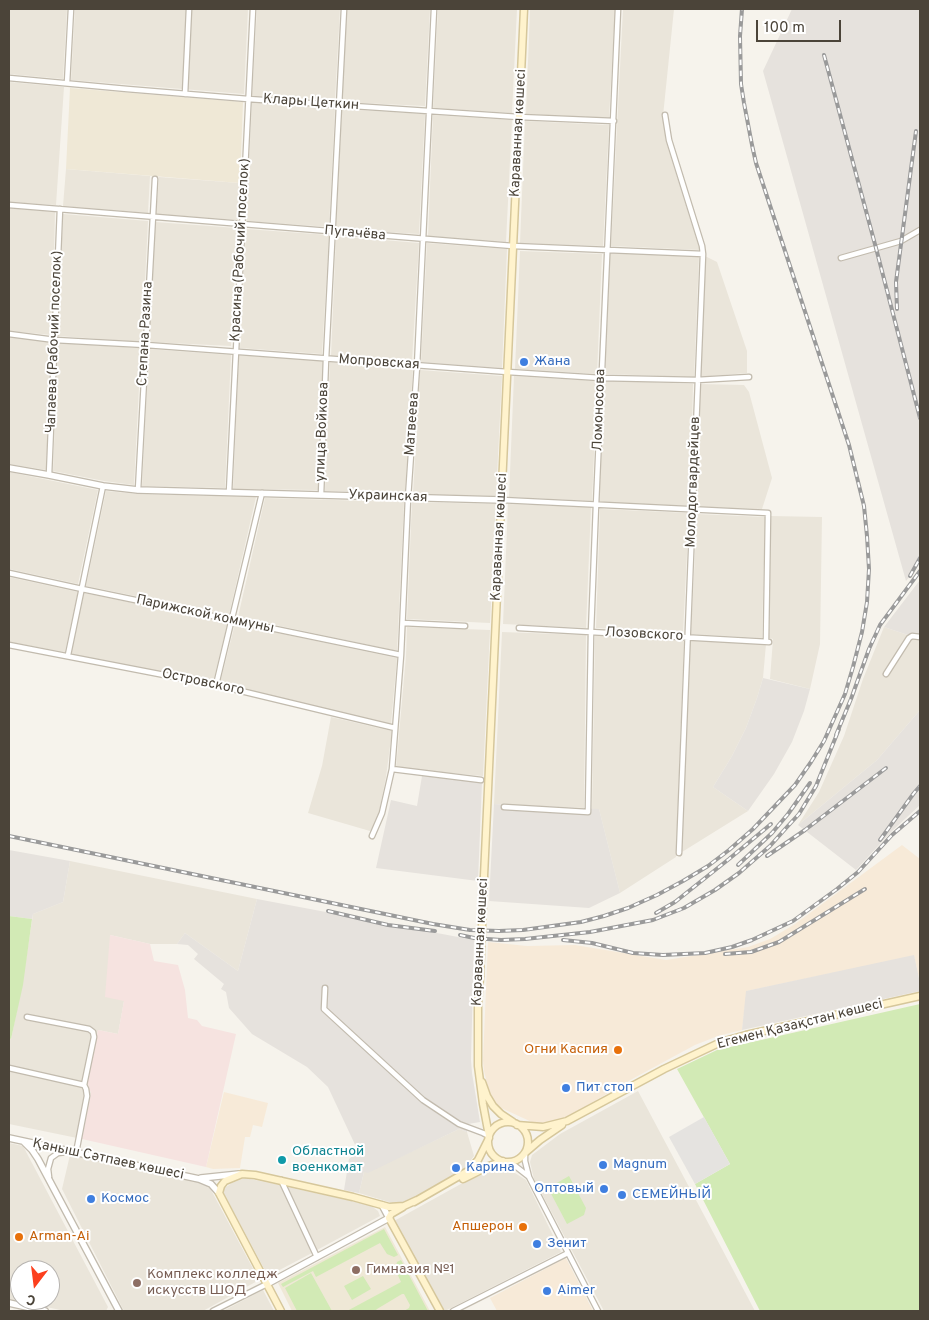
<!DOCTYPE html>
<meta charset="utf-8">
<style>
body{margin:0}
#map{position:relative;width:929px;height:1320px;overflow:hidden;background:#f6f3ec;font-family:Overpass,sans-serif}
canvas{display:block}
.frame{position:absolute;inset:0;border:10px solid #4b4439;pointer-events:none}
.north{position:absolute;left:10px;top:1260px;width:50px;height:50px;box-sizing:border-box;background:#fff;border:1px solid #b7b4b0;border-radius:50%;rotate:195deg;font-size:14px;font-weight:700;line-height:20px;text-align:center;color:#4b4439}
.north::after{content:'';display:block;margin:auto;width:18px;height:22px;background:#fc3f1d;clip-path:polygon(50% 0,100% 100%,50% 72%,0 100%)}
.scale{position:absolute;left:756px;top:20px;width:85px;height:22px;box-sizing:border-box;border:2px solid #4b4439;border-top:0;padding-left:6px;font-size:15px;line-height:18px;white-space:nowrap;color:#4b4439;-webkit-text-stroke:4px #fff;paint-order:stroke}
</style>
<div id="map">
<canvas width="929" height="1320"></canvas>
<div class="frame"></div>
<div class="north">С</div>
<div class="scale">100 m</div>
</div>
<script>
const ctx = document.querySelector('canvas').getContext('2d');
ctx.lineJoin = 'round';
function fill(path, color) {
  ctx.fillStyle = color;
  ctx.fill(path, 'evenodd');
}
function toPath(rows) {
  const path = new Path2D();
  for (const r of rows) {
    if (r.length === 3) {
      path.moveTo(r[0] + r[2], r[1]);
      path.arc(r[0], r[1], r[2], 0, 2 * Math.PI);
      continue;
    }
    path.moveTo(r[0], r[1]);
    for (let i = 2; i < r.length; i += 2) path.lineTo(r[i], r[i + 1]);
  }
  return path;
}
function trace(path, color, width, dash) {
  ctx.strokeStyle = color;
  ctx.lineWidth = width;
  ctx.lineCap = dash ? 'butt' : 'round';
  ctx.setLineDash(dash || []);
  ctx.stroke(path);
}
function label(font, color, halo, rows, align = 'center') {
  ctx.font = font + ' Overpass,sans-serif';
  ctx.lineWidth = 4;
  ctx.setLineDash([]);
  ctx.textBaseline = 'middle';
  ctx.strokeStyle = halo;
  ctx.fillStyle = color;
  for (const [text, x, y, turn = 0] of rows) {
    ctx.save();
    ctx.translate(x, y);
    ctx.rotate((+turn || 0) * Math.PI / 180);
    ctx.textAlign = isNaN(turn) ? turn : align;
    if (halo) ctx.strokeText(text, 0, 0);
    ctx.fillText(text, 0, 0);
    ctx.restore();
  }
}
const residential = toPath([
 [9,9,67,9,63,79,9,74],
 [75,9,248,9,244,94,71,80],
 [257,9,340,9,335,100,252,96],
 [347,9,430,9,425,106,342,102],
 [438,9,517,9,512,113,433,108],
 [530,9,615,9,609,118,526,114],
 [623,9,674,9,663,116,666,141,700,250,611,246],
 [9,82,64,87,56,205,9,202],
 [252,102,335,108,329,227,246,221],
 [342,109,425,114,419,234,336,229],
 [433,115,512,120,506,242,428,236],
 [525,121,609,125,603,246,520,243],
 [66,169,150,176,148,213,63,206],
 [159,177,240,183,238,220,156,214],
 [9,208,55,212,52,335,9,331],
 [63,214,148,221,142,342,58,336],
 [155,222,237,228,231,346,149,342],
 [246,229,329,235,322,354,240,348],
 [336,236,419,243,412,361,331,356],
 [427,243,507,249,502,368,421,362],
 [520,251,602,254,597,374,515,369],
 [610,253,699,256,694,377,605,374],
 [705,256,717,262,747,351,747,373,700,377],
 [9,337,52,342,46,470,9,464],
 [58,343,141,348,134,485,104,481,53,471],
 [149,349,231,355,225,488,142,486],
 [239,355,323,361,318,490,233,489],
 [330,362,413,368,405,493,325,491],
 [420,370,502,376,496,496,413,494],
 [514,376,597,381,592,501,509,497],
 [605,380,693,384,690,506,599,502],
 [700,384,744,385,749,392,772,478,762,509,697,507],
 [9,472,98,490,78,584,9,569],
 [106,491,138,494,256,497,229,615,86,586],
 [265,498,404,502,397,651,238,617],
 [412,502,496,504,490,623,407,619],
 [508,504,591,507,586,628,503,624],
 [600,509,689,513,683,633,596,628],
 [697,514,765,517,762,638,691,634],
 [771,516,822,517,820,644,810,689,770,679,773,639,769,638],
 [9,577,78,592,65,652,9,642],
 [84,593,228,622,213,682,71,654],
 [235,624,397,658,391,724,220,683],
 [407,627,490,630,483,776,396,768,406,656],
 [884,627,920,639,920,710,877,760,798,825,819,792,844,736,863,679],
 [502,632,586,635,584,808,494,804],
 [595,635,684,640,676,857,620,893,599,809,592,809],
 [690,639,766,644,763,678,757,698,746,728,732,756,713,787,748,811,682,852],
 [331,717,392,731,386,777,379,812,374,826,370,831,308,813,322,766],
 [70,861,257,899,238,971,185,933,177,944,150,944,110,935,124,1001,118,1034,98,1030,87,1081,91,1093,82,1139,9,1124,9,1038,11,1039,22,985,33,914,63,902],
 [638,1091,755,1311,604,1311,534,1179,530,1162,532,1155,560,1134],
 [459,1129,467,1132,474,1156,462,1172,405,1202,396,1204,359,1193,364,1172,368,1172],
 [9,1143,23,1146,108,1307,106,1311,65,1311,9,1299],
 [20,1270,50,1270,50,1300,20,1300],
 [70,1155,202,1183,210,1188,259,1280,203,1311,124,1311,62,1189],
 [501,1168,507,1168,526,1180,561,1252,445,1311,394,1221,468,1180],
 [245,1178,280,1185,312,1253,268,1276,222,1190,232,1183],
 [287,1187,370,1205,378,1211,380,1216,317,1250],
 [263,1290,274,1311,223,1311]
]);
const commercial = toPath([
 [902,845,920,859,920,983,914,956,747,991,742,1030,718,1036,695,1045,634,1078,567,1117,545,1123,534,1123,499,1107,493,1099,488,1087,484,1071,483,1060,488,942,527,946,575,945,666,960,748,947,770,939,795,924],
 [224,1092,268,1103,262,1127,253,1125,250,1137,245,1137,240,1168,213,1169,206,1167],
 [566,1258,593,1311,497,1311,490,1298]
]);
const industrial = toPath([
 [792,9,920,9,920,564,906,581,763,71],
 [920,580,920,639,884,627],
 [763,678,810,689,804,711,792,742,774,774,748,811,713,787,732,756,746,728,757,698],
 [920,710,920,805,891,832,856,870,798,825,877,760],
 [422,776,482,782,478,881,376,868,391,800,417,806],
 [494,804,599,809,620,893,589,908,489,901],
 [9,850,70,861,63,902,33,914,32,919,9,916],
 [257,899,474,940,471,1060,472,1073,480,1122,468,1124,467,1132,459,1129,368,1173,364,1172,359,1193,344,1190,349,1159,358,1151,328,1087,307,1067,252,1034,229,1008,226,992,221,989,224,984,194,959,198,954,188,945,177,944,185,933,238,971],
 [914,955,920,983,920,991,742,1030,746,991]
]);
const education = toPath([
 [70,88,243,102,240,183,66,169],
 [385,1227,430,1311,292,1311,278,1283]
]);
const medical = toPath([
 [110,935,150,944,154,961,178,965,185,990,188,1018,197,1020,202,1026,236,1034,206,1167,82,1139,91,1093,87,1082,98,1030,118,1034,124,1001,105,997]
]);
const green = toPath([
 [9,916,32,919,23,985,11,1039,9,1038],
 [920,1004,920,1311,760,1311,695,1184,730,1164,677,1069,717,1050],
 [569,1176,586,1208,584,1215,567,1224,548,1188],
 [384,1229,398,1255,394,1257,387,1254,380,1243,316,1277,313,1271,283,1287,281,1284],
 [401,1260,428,1311,404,1311,409,1308,410,1305,404,1294,402,1294,377,1309,375,1311,347,1311,401,1282,395,1269,397,1262],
 [311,1273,332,1311,297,1311,285,1288],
 [363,1276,371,1289,352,1300,344,1286]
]);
const parking = toPath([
 [704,1117,730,1164,695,1184,669,1137]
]);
const minor = toPath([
 [9,78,127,89,248,99,519,117,614,121],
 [67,83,71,9],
 [185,94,189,9],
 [665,115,669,140,702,246,703,254,679,853],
 [9,205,513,246,703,254],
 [841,258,901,241,920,230],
 [9,334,55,340,146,345,508,372,601,378,697,380,749,377],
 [49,475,60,209],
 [138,490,155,179],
 [229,492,253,9],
 [321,495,326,359,344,9],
 [502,500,768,513,766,641],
 [9,573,82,589,401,655],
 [403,623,465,626],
 [519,628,769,642],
 [9,645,216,685,395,728],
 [68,655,103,486],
 [886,674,909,638,912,636,920,637],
 [216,685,262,493],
 [392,769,481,780],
 [504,807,588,812,591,632,596,505,618,9],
 [372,836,382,813,392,769,401,655,408,498,417,366,434,9],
 [325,988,324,1009,423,1100,459,1124,483,1133,489,1136],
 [27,1017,89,1029,93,1032,94,1037,84,1085,86,1089,87,1096,76,1153],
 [9,1068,84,1085],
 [525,1154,525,1161,529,1177,598,1311],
 [509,1162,514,1165,528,1176],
 [49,1177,48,1169,51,1158,58,1153,67,1152],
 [281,1180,317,1257],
 [213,1311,267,1284],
 [453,1311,568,1253]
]);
const tertiary = toPath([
 [9,468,49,475,103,486,138,490,502,500],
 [9,1138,199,1179,211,1184,219,1193],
 [24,1142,32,1150,38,1159,119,1311],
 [201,1178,239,1174],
 [267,1284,389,1218,382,1205],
 [9,1303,45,1311]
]);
const secondary = toPath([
 [484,876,524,9],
 [480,977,478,1004,478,1066,483,1104,489,1136],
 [482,1082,487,1096,493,1106,501,1114,513,1122],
 [508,1142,20],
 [517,1125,543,1127,567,1121,664,1069,721,1042,746,1035,920,996],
 [526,1152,540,1140,562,1125],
 [463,1179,489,1166,503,1161],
 [414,1202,468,1171,478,1160,489,1138],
 [389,1218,391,1214,403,1207],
 [389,1218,440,1311],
 [281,1311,219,1193,221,1186,225,1181,242,1174,255,1175,353,1197,389,1207,404,1206,417,1200]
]);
const rail = toPath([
 [824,55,876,248,920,418],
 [897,309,896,282,916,131],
 [910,576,920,558],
 [836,735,851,699,869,649,880,625,920,571],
 [9,836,433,924,470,930,499,931,523,930,581,922,604,916,628,908,657,895,683,881,708,866,729,850,753,829,795,785,811,762,824,741,845,694,853,667,862,632,867,602,869,569,867,536,864,506,849,445,756,163,752,145,744,103,741,84,740,36,742,9],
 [880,840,914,793,920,786],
 [767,856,805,830,886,768],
 [738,865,772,833,788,814,810,783],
 [328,911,388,925,435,931],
 [656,913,675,902,729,859,771,824],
 [460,935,474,938,501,940,525,939,590,932,653,920,684,908,715,890,739,873,770,846,787,827,799,814,816,786,839,729],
 [563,940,592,943,633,953,663,955,705,953,732,947,752,940,793,921,837,889,858,872,892,835,920,811],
 [725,954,751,952,779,942,865,889]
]);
const secondaryBridge = toPath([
 [480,977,484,876]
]);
const markers = [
 [524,362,5,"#3f7fe0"],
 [618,1050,5,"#e8710a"],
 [566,1088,5,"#3f7fe0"],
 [282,1160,5,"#0f9aa8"],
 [603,1165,5,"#3f7fe0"],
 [456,1168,5,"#3f7fe0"],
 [604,1189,5,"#3f7fe0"],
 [622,1195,5,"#3f7fe0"],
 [91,1199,5,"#3f7fe0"],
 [523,1227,5,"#e8710a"],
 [19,1237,5,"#e8710a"],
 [537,1244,5,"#3f7fe0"],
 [356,1270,5,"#8d6e63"],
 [137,1283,5,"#8d6e63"],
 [547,1291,5,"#3f7fe0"]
];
const streetNames = [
 ["Клары Цеткин",311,103,4],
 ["Караванная көшесі",519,133,-87],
 ["Пугачёва",355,234,5],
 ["Красина (Рабочий поселок)",241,250,-87],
 ["Степана Разина",146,334,-87],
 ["Чапаева (Рабочий поселок)",55,342,-88],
 ["Мопровская",379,363,4],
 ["Ломоносова",600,410,-88],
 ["Матвеева",413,424,-86],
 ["улица Войкова",323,432,-88],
 ["Молодогвардейцев",694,482,-88],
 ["Украинская",388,497,2],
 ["Караванная көшесі",500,537,-87],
 ["Парижской коммуны",205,615,12],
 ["Лозовского",644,635,3],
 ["Островского",203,683,12],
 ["Караванная көшесі",481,942,-87],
 ["Егемен Қазақстан көшесі",800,1025,-14],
 ["Қаныш Сәтпаев көшесі",108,1160,12]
];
const shopNames = [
 ["Жана",534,362],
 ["Пит стоп",576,1088],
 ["Magnum",613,1165],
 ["Карина",466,1168],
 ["Оптовый",594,1189,"right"],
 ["СЕМЕЙНЫЙ",632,1195],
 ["Космос",101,1199],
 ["Зенит",547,1244],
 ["Aimer",557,1291]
];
const foodNames = [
 ["Огни Каспия",608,1050],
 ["Апшерон",513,1227],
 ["Arman-Ai",29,1237,"left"]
];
const cultureNames = [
 ["Областной",292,1152],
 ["военкомат",292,1168]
];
const educationNames = [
 ["Гимназия №1",366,1270],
 ["Комплекс колледж",147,1275],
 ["искусств ШОД",147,1291]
];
fill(residential, '#eae5da');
fill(commercial, '#f7ead8');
fill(industrial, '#e6e2dd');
fill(education, '#efe8d6');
fill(medical, '#f6e3e0');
fill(green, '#d2eab5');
fill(parking, '#e5e3e0');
trace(minor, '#c2bbae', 7);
trace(tertiary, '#c2bbae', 8);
trace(secondary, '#d6c79b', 9);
trace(minor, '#fff', 4.5);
trace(tertiary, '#fff', 5.5);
trace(secondary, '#fff3cd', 6);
trace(rail, '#9a9a9a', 4);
trace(rail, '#fff', 2, [5.5]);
trace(secondaryBridge, '#d6c79b', 9, []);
trace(secondaryBridge, '#fff3cd', 6);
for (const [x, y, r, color] of markers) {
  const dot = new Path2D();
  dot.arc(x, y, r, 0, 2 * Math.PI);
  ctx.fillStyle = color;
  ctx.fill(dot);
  trace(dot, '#fff', 2);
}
label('14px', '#4b4439', '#fff', streetNames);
label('14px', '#366cbe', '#fff', shopNames, 'left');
label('14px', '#c56008', '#fff', foodNames, 'right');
label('14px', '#0d838f', '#fff', cultureNames, 'left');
label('14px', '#785e54', '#fff', educationNames, 'left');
</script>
